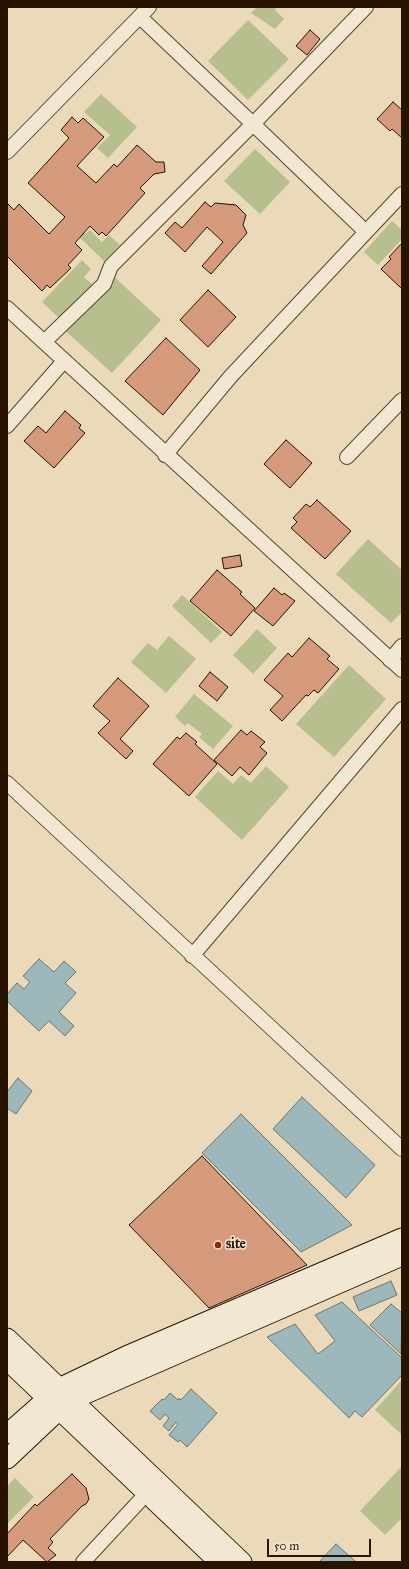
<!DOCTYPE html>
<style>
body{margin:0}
#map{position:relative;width:409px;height:1569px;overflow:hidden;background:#eadab9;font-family:"IM FELL Great Primer",serif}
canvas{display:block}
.frame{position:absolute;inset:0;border:8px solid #281301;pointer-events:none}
.scale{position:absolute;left:267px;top:1539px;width:104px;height:18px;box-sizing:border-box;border:2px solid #281301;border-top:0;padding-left:5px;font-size:12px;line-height:14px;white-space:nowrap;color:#281301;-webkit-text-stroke:3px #f1e7d2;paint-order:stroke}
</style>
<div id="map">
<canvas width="409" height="1569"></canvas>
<div class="frame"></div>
<div class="scale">50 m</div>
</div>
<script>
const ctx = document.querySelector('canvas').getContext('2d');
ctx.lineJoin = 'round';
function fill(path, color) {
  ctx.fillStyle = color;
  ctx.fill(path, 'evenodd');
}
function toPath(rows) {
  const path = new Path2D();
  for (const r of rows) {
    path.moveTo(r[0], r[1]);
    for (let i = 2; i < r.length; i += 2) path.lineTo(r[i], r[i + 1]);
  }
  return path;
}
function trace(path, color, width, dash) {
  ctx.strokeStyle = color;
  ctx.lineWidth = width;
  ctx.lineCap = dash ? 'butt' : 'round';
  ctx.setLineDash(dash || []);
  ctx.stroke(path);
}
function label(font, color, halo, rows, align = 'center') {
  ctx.font = font + ' "IM FELL Great Primer",serif';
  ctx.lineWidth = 3;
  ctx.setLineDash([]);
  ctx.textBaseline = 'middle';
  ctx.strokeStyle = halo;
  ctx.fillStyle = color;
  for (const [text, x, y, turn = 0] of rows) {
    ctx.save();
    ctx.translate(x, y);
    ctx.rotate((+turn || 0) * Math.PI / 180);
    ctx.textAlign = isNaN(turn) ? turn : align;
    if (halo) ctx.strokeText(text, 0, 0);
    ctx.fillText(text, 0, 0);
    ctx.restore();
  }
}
const green = toPath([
 [257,7,277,7,275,10,284,19,275,29,251,13],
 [248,20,289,59,248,100,208,61],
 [101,94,137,127,108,158,97,148,110,135,84,112],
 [255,149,290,182,260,214,224,181],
 [392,221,402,230,402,239,378,265,364,252],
 [80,229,85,234,90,230,102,242,109,235,120,245,104,261,76,234],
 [82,260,91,269,84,277,93,285,61,320,42,302],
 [110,273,161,320,112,373,61,327],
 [368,539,402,570,402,612,391,623,336,574],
 [182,595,222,632,211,643,172,606],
 [257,629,277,648,253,674,233,655],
 [169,636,196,659,166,693,131,662,148,643,157,650],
 [349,665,386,699,334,757,296,724],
 [194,694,233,726,213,749,199,737,202,734,188,723,185,726,175,717],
 [266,766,289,787,242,840,195,797,218,771,233,784,241,775,251,783],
 [402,1380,402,1432,401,1434,375,1410],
 [402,1466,402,1518,385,1535,360,1511],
 [15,1478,34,1497,7,1524,7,1486]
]);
const water = toPath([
 [39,959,54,972,64,961,76,972,65,983,76,993,59,1012,74,1026,65,1036,49,1021,39,1031,7,1001,7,994,17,983,24,989,30,982,23,976,39,959],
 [18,1078,32,1091,16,1114,7,1108,7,1092,18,1078],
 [302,1097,375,1165,346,1198,273,1129,302,1097],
 [241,1114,352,1225,301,1252,202,1153,241,1114],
 [391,1281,397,1295,359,1311,353,1297,391,1281],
 [342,1302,402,1358,402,1375,362,1417,355,1411,349,1418,267,1337,295,1324,318,1354,335,1341,315,1315,342,1302],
 [391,1304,402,1313,401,1354,370,1325,391,1304],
 [191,1389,217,1413,187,1447,180,1440,178,1442,169,1435,178,1424,176,1422,169,1431,163,1426,169,1418,165,1414,160,1420,150,1411,162,1399,164,1400,170,1393,178,1400,179,1398,181,1400,191,1389],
 [336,1544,356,1562,319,1562,336,1544]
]);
const building = toPath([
 [310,30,320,39,307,55,296,46,310,30],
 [393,102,402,110,402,138,392,129,390,131,377,119,393,102],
 [72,117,78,123,83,118,104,137,77,166,96,183,114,164,117,167,137,145,156,162,164,162,165,172,154,174,140,188,145,193,106,236,102,232,99,235,90,226,75,243,82,250,68,265,71,268,50,288,47,285,42,291,7,256,7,203,14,210,19,204,49,234,65,217,28,183,69,138,61,130,72,117],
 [205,202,211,207,215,203,236,205,246,215,243,225,247,233,211,274,202,266,223,242,207,227,185,252,165,233,175,222,182,228,205,202],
 [402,243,402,289,381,269,391,259,389,257,402,243],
 [208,290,236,317,208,347,180,320,208,290],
 [166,338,200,370,163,415,125,381,166,338],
 [65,411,81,425,79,428,85,433,54,468,24,441,38,426,46,433,65,411],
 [286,440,312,463,290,488,264,464,286,440],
 [317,500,351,531,325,559,291,528,297,522,293,518,306,504,310,507,317,500],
 [240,555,242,566,224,569,222,558,240,555],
 [217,570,242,592,240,594,255,608,231,636,190,601,217,570],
 [274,588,282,595,284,593,295,601,273,626,254,611,274,588],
 [309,638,330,656,327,659,339,669,318,693,314,690,308,696,306,695,282,721,270,710,283,696,264,680,288,653,292,657,309,638],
 [210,672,228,687,217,701,199,686,210,672],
 [118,678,149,706,120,739,133,751,126,759,98,733,110,721,93,706,118,678],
 [241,730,247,735,251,731,265,742,260,747,267,753,249,775,240,767,232,776,214,760,241,730],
 [186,733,197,742,195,744,217,764,189,796,153,764,177,737,180,739,186,733],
 [202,1156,307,1265,209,1308,129,1225,202,1156],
 [72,1474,86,1488,89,1499,86,1504,82,1506,50,1539,53,1542,48,1548,56,1555,47,1562,23,1540,7,1557,7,1534,35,1504,37,1506,72,1474]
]);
const street = toPath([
 [366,7,253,124,366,232,402,194],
 [7,152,149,7],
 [7,308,402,670],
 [44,342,104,284,111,266,253,124,140,17],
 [7,426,64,361],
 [165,455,231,376,366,232],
 [347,457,402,400],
 [390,660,402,646],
 [7,783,402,1149],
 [192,956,402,709],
 [83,1562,147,1493]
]);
const secondary = toPath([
 [7,1338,242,1562],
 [7,1360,219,1562],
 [7,1434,59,1388,126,1356,402,1238],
 [7,1459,60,1409,81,1396,402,1256]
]);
const markers = [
 [218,1245,4,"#8f2418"]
];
const poiNames = [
 ["site",226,1245]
];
fill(green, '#b7bf8f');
fill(water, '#9db8bb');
trace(water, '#6e7671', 1);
fill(building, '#d49a7b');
trace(building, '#281301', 1);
trace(street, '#58452f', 16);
trace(secondary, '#281301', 21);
trace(street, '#f1e7d2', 14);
trace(secondary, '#f1e7d2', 19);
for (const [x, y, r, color] of markers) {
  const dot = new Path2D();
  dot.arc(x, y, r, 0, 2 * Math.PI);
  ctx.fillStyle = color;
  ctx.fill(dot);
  trace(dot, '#f1e7d2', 1.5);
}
label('bold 14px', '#281301', '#f1e7d2', poiNames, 'left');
</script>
